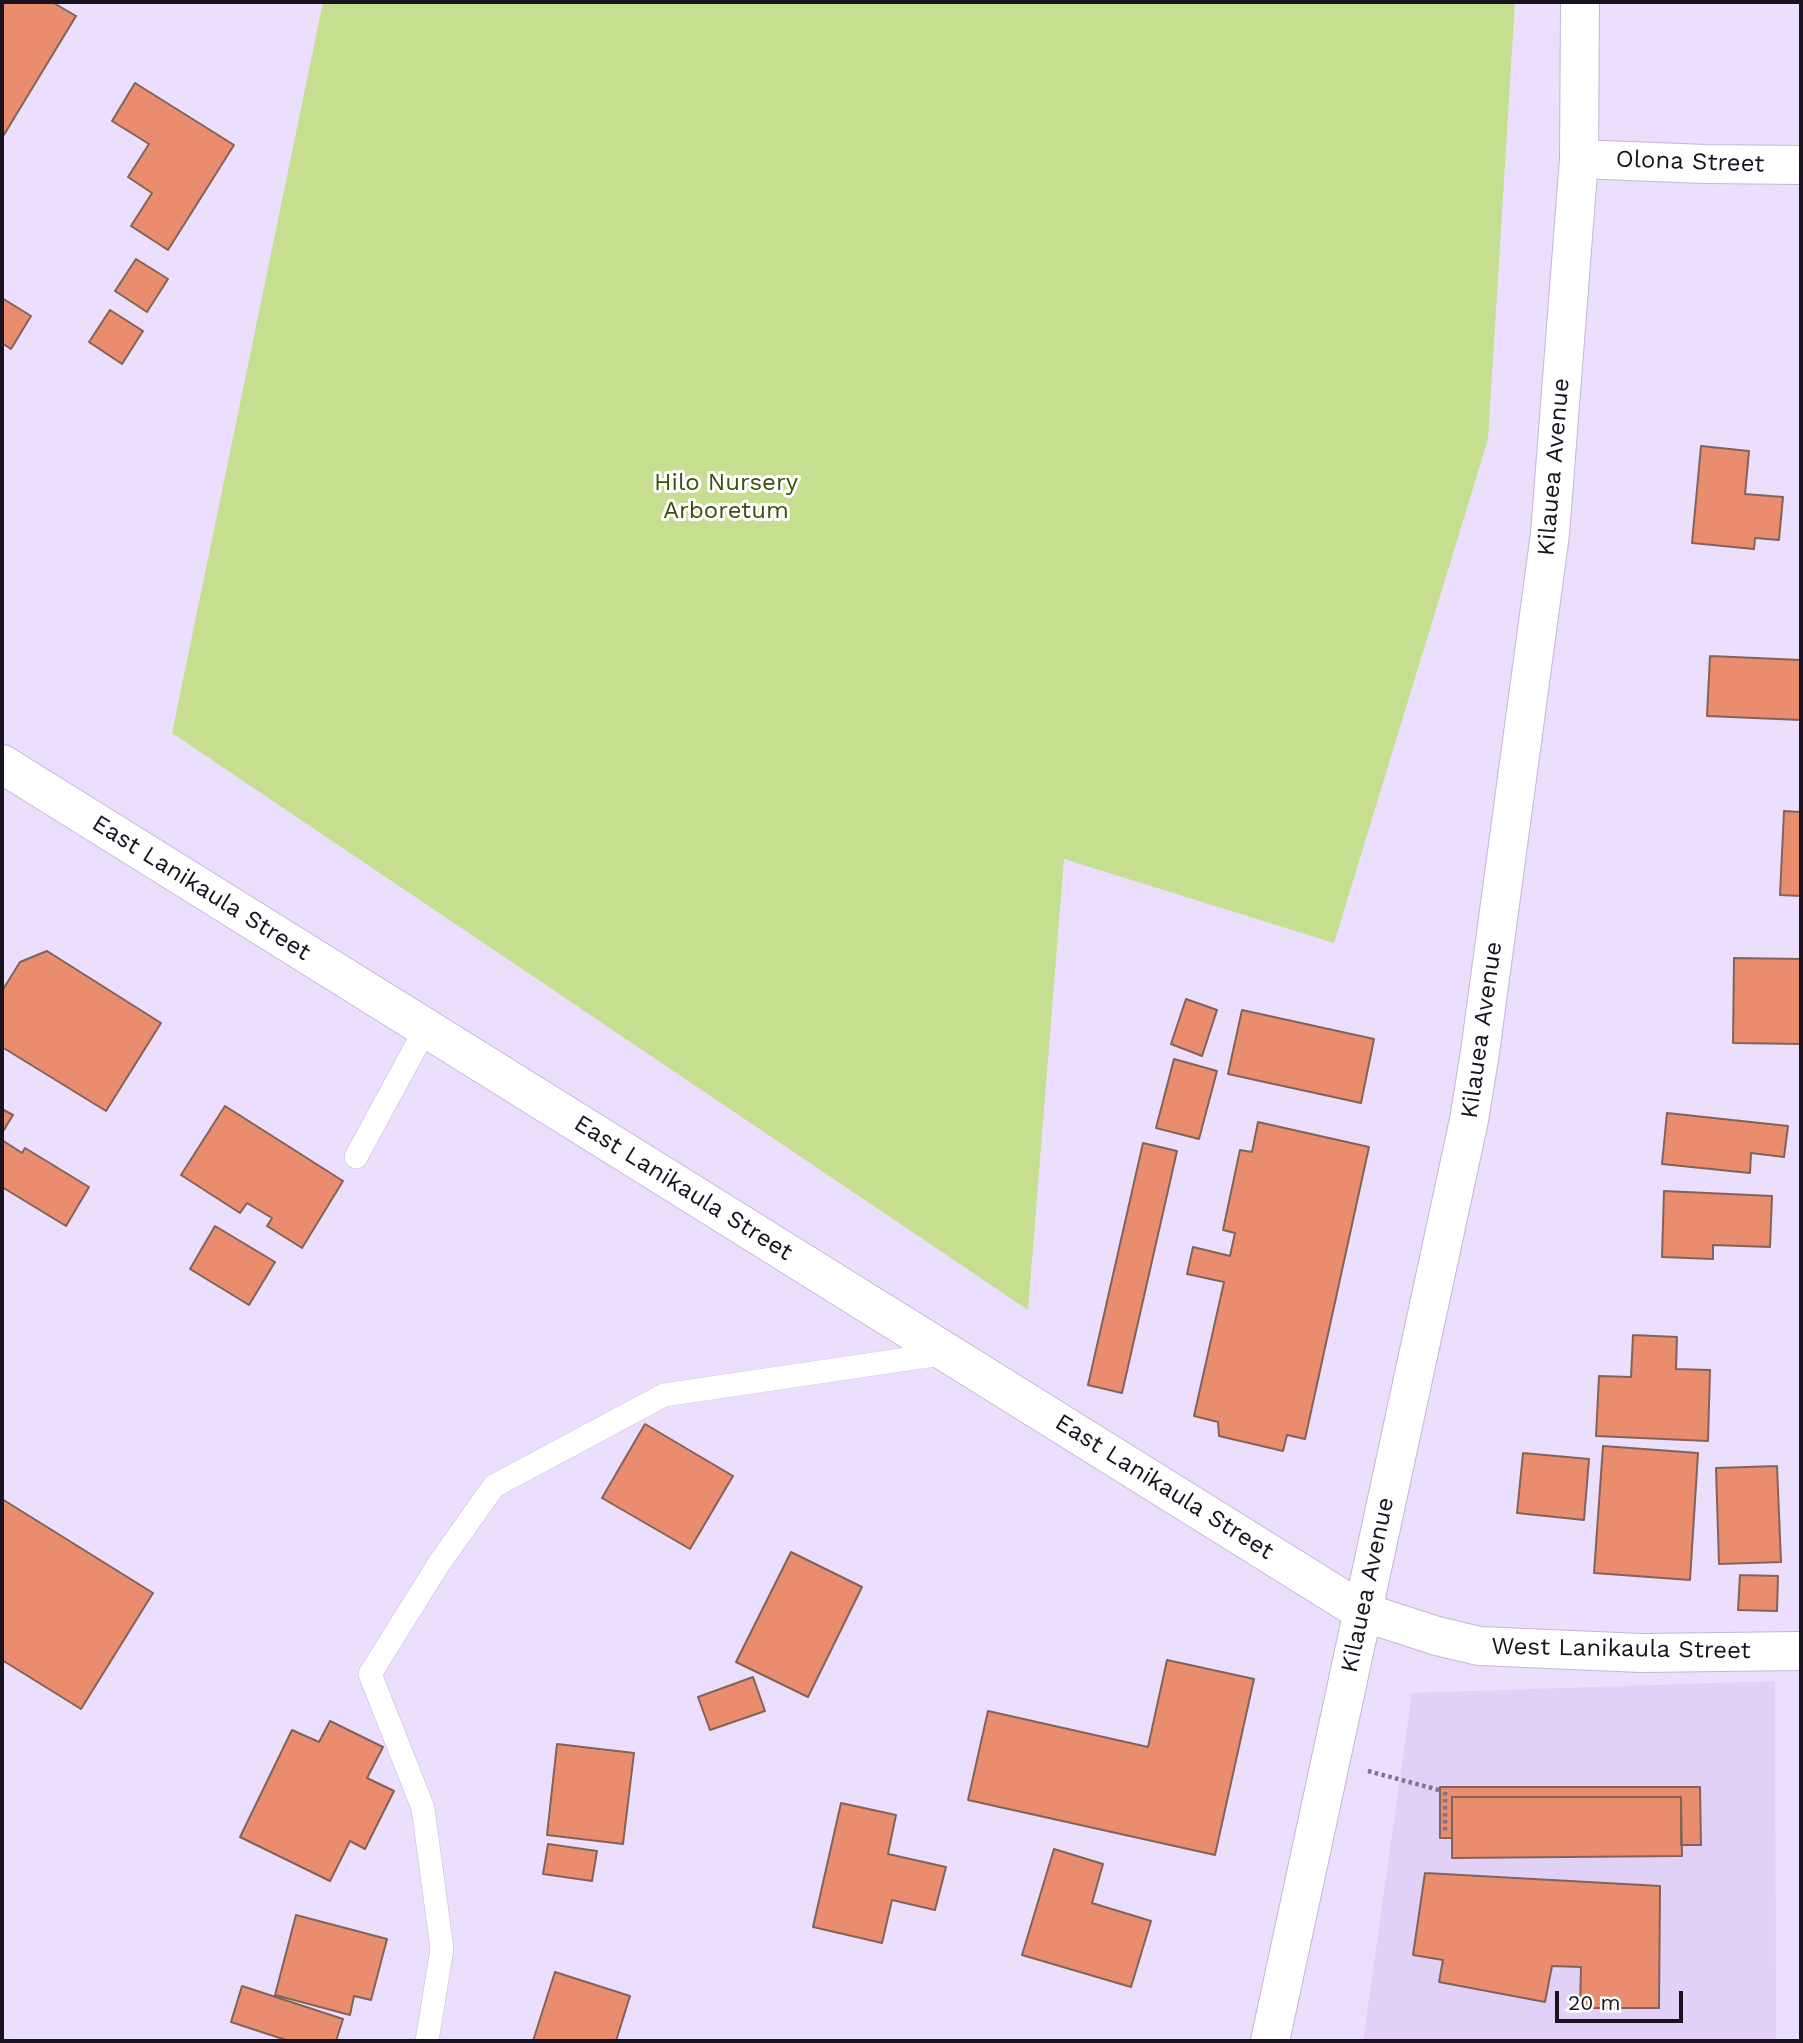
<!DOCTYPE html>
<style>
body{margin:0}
#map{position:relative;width:1803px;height:2043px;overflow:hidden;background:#ebdffd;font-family:"Work Sans",sans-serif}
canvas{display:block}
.frame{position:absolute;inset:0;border:4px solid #18131e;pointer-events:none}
.scale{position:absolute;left:1555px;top:1991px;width:128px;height:32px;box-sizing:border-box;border:4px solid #18131e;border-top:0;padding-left:9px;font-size:21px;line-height:24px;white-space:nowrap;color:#18131e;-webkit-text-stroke:5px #fff;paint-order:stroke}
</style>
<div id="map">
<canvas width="1803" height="2043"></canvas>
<div class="frame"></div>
<div class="scale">20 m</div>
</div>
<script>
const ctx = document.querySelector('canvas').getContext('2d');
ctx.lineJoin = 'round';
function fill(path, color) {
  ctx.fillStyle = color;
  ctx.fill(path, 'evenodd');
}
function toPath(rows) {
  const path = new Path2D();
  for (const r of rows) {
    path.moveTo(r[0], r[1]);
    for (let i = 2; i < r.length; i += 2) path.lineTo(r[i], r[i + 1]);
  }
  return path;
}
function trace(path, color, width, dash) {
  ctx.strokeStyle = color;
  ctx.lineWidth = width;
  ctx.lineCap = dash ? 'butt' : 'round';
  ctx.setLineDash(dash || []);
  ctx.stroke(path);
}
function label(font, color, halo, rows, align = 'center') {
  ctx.font = font + ' "Work Sans",sans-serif';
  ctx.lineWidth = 6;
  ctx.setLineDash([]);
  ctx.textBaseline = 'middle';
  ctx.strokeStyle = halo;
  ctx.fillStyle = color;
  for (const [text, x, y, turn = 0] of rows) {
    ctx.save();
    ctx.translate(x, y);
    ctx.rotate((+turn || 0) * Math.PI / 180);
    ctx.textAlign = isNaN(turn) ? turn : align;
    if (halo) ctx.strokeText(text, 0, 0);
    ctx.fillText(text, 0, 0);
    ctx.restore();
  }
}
const built = toPath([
 [1775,1681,1776,2041,1363,2041,1412,1693]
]);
const green = toPath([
 [323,2,1515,2,1488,439,1334,943,1064,859,1028,1310,172,733]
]);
const building = toPath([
 [2,2,52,2,76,16,2,138,2,2],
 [135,83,234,145,168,250,131,226,152,193,128,177,149,144,112,121,135,83],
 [136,259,168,279,147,312,115,291,136,259],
 [2,298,31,316,11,349,2,343,2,298],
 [110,310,143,331,122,364,89,342,110,310],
 [1701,446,1749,451,1745,494,1783,497,1779,540,1755,538,1754,549,1692,543,1701,446],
 [1710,656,1801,660,1801,720,1707,716,1710,656],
 [1784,811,1801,812,1801,896,1780,895,1784,811],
 [47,951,161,1023,106,1111,2,1047,2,991,20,962,47,951],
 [1734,958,1801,959,1801,1044,1733,1043,1734,958],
 [1186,999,1217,1010,1202,1056,1171,1044,1186,999],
 [1242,1010,1374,1039,1361,1103,1228,1074,1242,1010],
 [1174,1059,1217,1071,1199,1139,1156,1128,1174,1059],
 [225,1106,343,1181,302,1248,267,1226,272,1218,247,1203,240,1213,181,1175,225,1106],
 [2,1109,13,1115,2,1133,2,1109],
 [1667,1113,1788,1126,1784,1157,1751,1153,1750,1173,1662,1164,1667,1113],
 [1258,1122,1369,1147,1305,1439,1287,1435,1283,1451,1219,1436,1218,1422,1194,1416,1224,1282,1187,1274,1193,1247,1230,1256,1235,1233,1223,1230,1240,1150,1252,1152,1258,1122],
 [2,1140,22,1153,25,1148,89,1187,66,1226,2,1187,2,1140],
 [1143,1143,1177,1151,1122,1393,1088,1385,1143,1143],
 [1664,1191,1772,1196,1770,1247,1713,1245,1713,1259,1662,1257,1664,1191],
 [215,1226,275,1262,249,1305,190,1269,215,1226],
 [1633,1335,1677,1337,1676,1369,1710,1370,1708,1441,1596,1436,1599,1376,1631,1377,1633,1335],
 [645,1424,733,1476,690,1549,602,1498,645,1424],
 [1603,1446,1698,1453,1690,1580,1594,1573,1603,1446],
 [1523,1453,1589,1459,1584,1520,1517,1513,1523,1453],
 [1777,1466,1781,1562,1719,1564,1716,1468,1777,1466],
 [2,1499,153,1593,81,1709,2,1660,2,1499],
 [791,1552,862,1587,808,1697,736,1662,791,1552],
 [1740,1575,1778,1576,1777,1611,1738,1610,1740,1575],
 [1167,1660,1254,1679,1215,1855,968,1800,988,1711,1148,1747,1167,1660],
 [753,1677,765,1711,710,1730,698,1697,753,1677],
 [330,1721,383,1747,367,1778,394,1791,365,1849,350,1841,330,1881,240,1837,292,1730,319,1742,330,1721],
 [557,1744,634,1753,623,1844,547,1835,557,1744],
 [1440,1787,1700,1787,1701,1845,1681,1845,1681,1797,1452,1797,1452,1838,1440,1838,1440,1787],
 [1452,1797,1681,1797,1682,1856,1452,1858,1452,1797],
 [841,1803,896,1815,888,1854,946,1867,935,1910,892,1900,882,1943,813,1927,841,1803],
 [548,1844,597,1851,592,1881,543,1874,548,1844],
 [1054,1849,1103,1864,1092,1903,1151,1921,1131,1987,1022,1955,1054,1849],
 [1425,1873,1660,1886,1659,2008,1580,2008,1581,1967,1552,1966,1545,2002,1439,1982,1443,1960,1413,1955,1425,1873],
 [296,1915,387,1939,371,2000,354,1996,350,2015,275,1995,296,1915],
 [555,1972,630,1996,616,2041,533,2041,555,1972],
 [242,1986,343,2019,336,2041,289,2041,231,2022,242,1986]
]);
const path = toPath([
 [1368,1771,1439,1790],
 [1445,1792,1445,1834]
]);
const service = toPath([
 [356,1157,426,1028],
 [427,2041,442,1949,423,1808,370,1674,438,1565,494,1486,664,1395,948,1353]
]);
const minor = toPath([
 [1579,159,1705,164,1801,165],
 [2,764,1363,1612]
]);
const tertiary = toPath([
 [1363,1612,1437,1636,1479,1646,1641,1653,1801,1651],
 [1270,2041,1469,1120,1480,1052,1550,534,1579,159,1580,2]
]);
const streetNames = [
 ["Olona Street",1690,162,2],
 ["Kilauea Avenue",1554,467,-85],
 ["East Lanikaula Street",201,888,32],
 ["Kilauea Avenue",1482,1030,-82],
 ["East Lanikaula Street",683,1188,32],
 ["East Lanikaula Street",1164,1487,32],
 ["Kilauea Avenue",1368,1585,-78],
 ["West Lanikaula Street",1621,1649,1]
];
const parkNames = [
 ["Hilo Nursery",726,483],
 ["Arboretum",726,511]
];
fill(built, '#e1d1f6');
fill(green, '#c6de8f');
fill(building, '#ea8c6e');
trace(building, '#826359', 2);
trace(service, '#c4b7d5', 24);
trace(minor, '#c4b7d5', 40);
trace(tertiary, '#c4b7d5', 40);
trace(path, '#7e7589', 4.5, [3.5, 3.5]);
trace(service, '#fff', 23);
trace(minor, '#fff', 38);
trace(tertiary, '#fff', 38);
label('24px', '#18131e', '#fff', streetNames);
label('24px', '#3f4f09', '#fff', parkNames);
</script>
